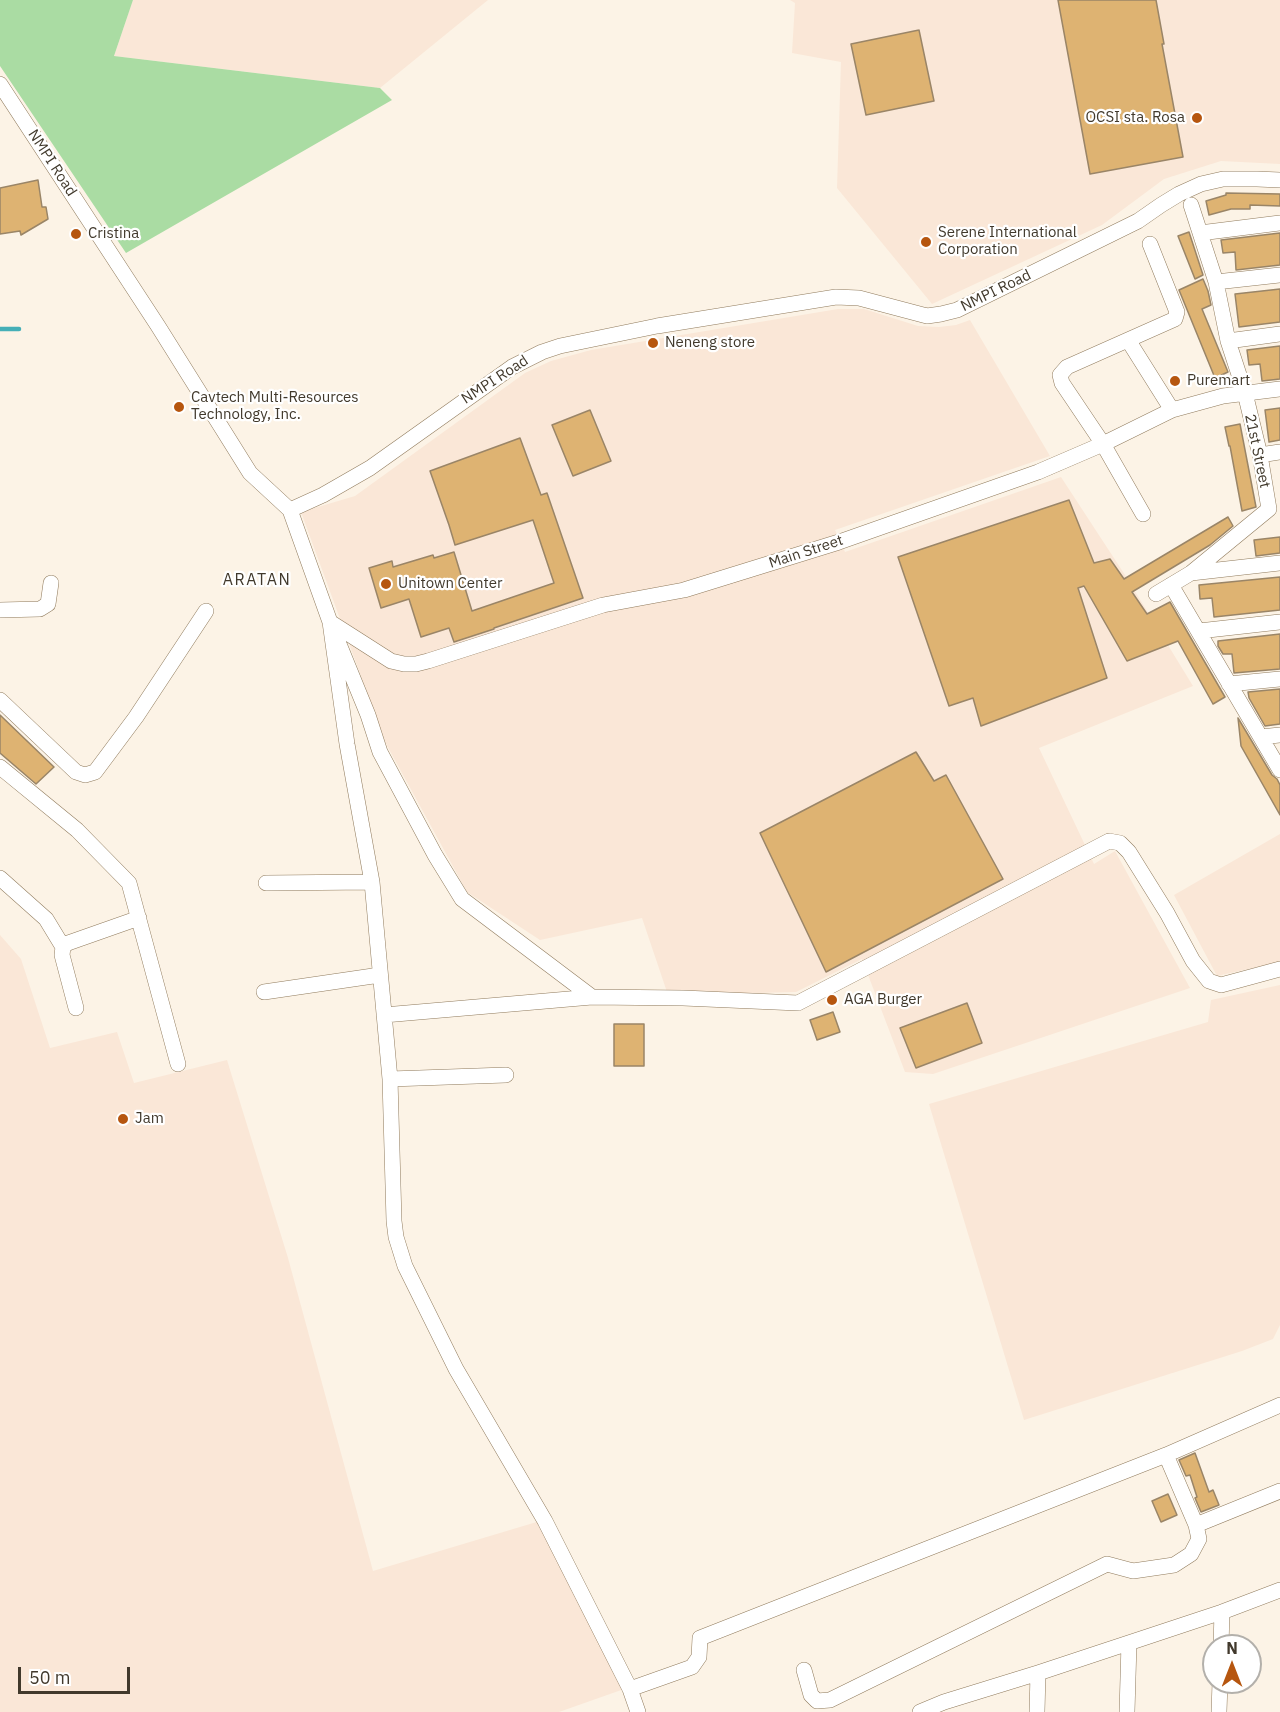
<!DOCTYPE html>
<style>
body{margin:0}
#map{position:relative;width:1280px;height:1712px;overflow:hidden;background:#fcf3e6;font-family:"IBM Plex Sans",sans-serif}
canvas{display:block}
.north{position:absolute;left:1202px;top:1634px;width:60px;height:60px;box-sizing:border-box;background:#fff;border:2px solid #b3b0ab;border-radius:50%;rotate:0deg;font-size:16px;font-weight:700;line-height:24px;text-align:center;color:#41392c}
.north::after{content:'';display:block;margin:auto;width:21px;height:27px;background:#b6560f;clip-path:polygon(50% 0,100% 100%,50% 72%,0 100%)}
.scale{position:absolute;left:18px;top:1667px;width:112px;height:27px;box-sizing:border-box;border:3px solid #41392c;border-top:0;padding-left:8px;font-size:18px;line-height:21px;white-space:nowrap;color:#41392c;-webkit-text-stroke:4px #fff;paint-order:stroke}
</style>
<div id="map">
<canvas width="1280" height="1712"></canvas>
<div class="north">N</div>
<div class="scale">50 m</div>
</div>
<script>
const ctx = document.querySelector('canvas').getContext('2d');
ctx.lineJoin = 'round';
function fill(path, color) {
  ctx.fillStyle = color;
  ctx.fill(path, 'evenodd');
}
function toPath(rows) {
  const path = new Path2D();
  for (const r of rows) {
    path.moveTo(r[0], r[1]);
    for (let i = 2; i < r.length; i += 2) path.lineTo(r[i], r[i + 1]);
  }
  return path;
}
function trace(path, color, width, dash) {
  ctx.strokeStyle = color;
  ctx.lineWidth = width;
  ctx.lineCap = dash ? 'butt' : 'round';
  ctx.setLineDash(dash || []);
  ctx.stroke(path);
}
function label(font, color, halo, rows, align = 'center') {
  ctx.font = font + ' "IBM Plex Sans",sans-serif';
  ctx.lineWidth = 4.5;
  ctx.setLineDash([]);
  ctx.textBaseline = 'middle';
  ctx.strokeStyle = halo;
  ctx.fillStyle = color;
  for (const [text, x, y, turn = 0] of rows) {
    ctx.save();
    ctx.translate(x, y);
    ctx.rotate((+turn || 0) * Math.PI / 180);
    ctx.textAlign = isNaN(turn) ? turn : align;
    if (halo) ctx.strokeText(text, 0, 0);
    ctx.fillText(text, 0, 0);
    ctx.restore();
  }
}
const industrial = toPath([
 [133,0,488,0,380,88,114,56],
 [790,0,1280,0,1280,164,1221,161,1164,179,1102,225,932,304,837,188,841,62,792,53,795,3],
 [838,309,864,309,918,326,939,327,956,325,970,320,1050,456,835,530,845,552,1061,477,1125,575,1193,686,1039,748,1094,864,1115,851,1190,988,933,1074,905,1072,862,959,796,992,668,995,642,918,540,940,467,892,385,742,301,512,355,496,525,373,551,361,591,350],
 [1280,834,1280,962,1217,976,1174,895],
 [0,935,21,959,50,1048,117,1032,134,1083,227,1060,288,1258,373,1571,540,1521,627,1688,559,1712,0,1712],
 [1280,985,1280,1325,1273,1339,1242,1351,1024,1420,929,1104,1208,1022,1211,1000]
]);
const green = toPath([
 [0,0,133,0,114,56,380,88,392,100,126,253,0,66]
]);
const stream = toPath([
 [0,329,19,329]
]);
const building = toPath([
 [1058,0,1156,0,1164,44,1162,44,1183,157,1090,174,1058,0],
 [919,30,934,101,866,115,851,44,919,30],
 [38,180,42,207,46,207,48,219,21,235,20,231,0,234,0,188,38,180],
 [1226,193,1280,194,1280,206,1250,205,1250,209,1231,209,1209,215,1206,201,1226,195,1226,193],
 [1189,232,1203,275,1195,279,1178,236,1189,232],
 [1280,233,1280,265,1236,270,1235,252,1223,253,1221,240,1280,233],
 [1203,279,1208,291,1211,305,1202,309,1228,372,1215,378,1179,290,1203,279],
 [1280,289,1280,322,1239,327,1235,294,1280,289],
 [1280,346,1280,379,1262,381,1260,364,1249,365,1247,350,1280,346],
 [1280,408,1280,440,1269,442,1265,410,1280,408],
 [590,410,611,461,573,476,552,425,590,410],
 [1240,424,1256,507,1242,511,1230,446,1229,446,1225,427,1240,424],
 [520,438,541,495,547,493,583,598,494,628,494,629,454,642,449,628,421,637,409,599,381,608,369,568,392,561,393,567,433,555,434,558,454,552,472,611,554,583,533,520,455,545,449,525,430,471,520,438],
 [1069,500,1094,563,1110,559,1124,579,1228,517,1233,526,1210,545,1132,592,1147,614,1170,602,1225,697,1213,704,1178,641,1127,661,1084,586,1078,588,1107,678,981,726,973,698,949,706,898,557,1069,500],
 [1280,537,1280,553,1256,556,1254,540,1280,537],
 [1280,577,1280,610,1214,617,1212,598,1200,599,1199,585,1280,577],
 [1280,634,1280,669,1234,673,1232,654,1223,654,1218,646,1218,641,1280,634],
 [1280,689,1280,724,1265,726,1249,698,1248,692,1280,689],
 [0,715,54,767,36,784,0,753,0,715],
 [1238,718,1272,775,1277,779,1280,785,1280,815,1241,746,1238,718],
 [916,752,934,781,946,775,1003,879,826,972,760,833,916,752],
 [967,1003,982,1043,916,1068,900,1028,967,1003],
 [833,1012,840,1032,817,1040,810,1020,833,1012],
 [614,1024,644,1024,644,1066,614,1066,614,1024],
 [1195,1453,1209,1492,1213,1490,1219,1505,1201,1512,1195,1498,1197,1497,1190,1475,1186,1476,1179,1460,1195,1453],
 [1168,1494,1177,1515,1161,1522,1152,1501,1168,1494]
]);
const minor = toPath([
 [0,84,158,326,250,473,290,510,330,622,368,715,380,752,435,855,462,899,592,997],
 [1191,205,1216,282,1228,341,1245,393,1260,455,1269,509],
 [1200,233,1280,223],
 [1216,282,1280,275],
 [1128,340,1172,410],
 [1228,341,1280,334],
 [1260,455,1280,452],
 [290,510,323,495,370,468,512,367,542,352,560,346,657,326,836,297,859,298,927,316,941,314,957,310,1138,221,1161,205,1179,194,1201,184,1223,179,1257,179,1280,180],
 [1143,514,1103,444,1062,383,1060,375,1067,367,1175,319,1177,312,1150,244],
 [1191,573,1280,563],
 [1171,585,1280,770],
 [1156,594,1191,573,1269,509],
 [0,610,40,609,48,604,51,583],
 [330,622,347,744,372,882,390,1079,394,1221,396,1237,405,1266,456,1369,545,1521,630,1689,638,1712],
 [330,622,391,661,404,664,416,664,428,661,603,605,684,590,839,542,1038,472,1103,444,1172,410,1223,396,1280,389],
 [1199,631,1280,622],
 [1229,684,1280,679],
 [0,700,76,772,85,775,95,772,136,717,206,611],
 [1261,737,1280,735],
 [0,767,77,830,129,883,178,1064],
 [0,878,46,919,63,947],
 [266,883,372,882],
 [264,992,380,975],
 [76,1008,62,955,63,947,68,943,139,918],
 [384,1015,592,997,683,998,798,1003,1109,841,1120,843,1129,852,1167,913,1193,961,1209,981,1221,985,1280,969],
 [390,1079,506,1075],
 [1166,1455,1196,1525,1280,1491],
 [1221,1646,1222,1612],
 [804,1670,811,1695,817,1701,830,1700,1107,1564,1133,1571,1174,1565,1191,1554,1199,1539,1196,1525],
 [630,1689,692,1667,699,1657,700,1638,1166,1455,1280,1405],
 [920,1712,944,1702,1038,1673,1222,1612,1280,1590],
 [1037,1712,1038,1673],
 [1127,1712,1129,1643],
 [1219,1712,1220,1682]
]);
const markers = [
 [1197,118,6,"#b6560f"],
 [76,234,6,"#b6560f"],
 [926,242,6,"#b6560f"],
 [653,343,6,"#b6560f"],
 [1175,381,6,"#b6560f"],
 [179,407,6,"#b6560f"],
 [386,584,6,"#b6560f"],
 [832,1000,6,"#b6560f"],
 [123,1119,6,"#b6560f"]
];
const poiNames = [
 ["OCSI sta. Rosa",1185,118,"right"],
 ["Serene International",938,233],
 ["Corporation",938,250],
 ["Cristina",88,234],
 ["Neneng store",665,343],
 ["Puremart",1187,381],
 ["Cavtech Multi-Resources",191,398],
 ["Technology, Inc.",191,415],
 ["Unitown Center",398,584],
 ["AGA Burger",844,1000],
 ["Jam",135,1119]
];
const streetNames = [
 ["NMPI Road",52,163,57],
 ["NMPI Road",996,291,-26],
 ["NMPI Road",495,380,-33],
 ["21st Street",1257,451,78],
 ["Main Street",806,552,-18]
];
const neighbourhoodNames = [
 ["ARATAN",257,580]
];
fill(industrial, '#fae7d7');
fill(green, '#aadca3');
trace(stream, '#45afb7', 4.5);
fill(building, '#deb372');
trace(building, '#9a8567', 1.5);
trace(minor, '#907b5d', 16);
trace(minor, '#fff', 15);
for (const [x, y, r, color] of markers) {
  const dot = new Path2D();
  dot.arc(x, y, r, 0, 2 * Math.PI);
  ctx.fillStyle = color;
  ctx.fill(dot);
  trace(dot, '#fff', 2);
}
label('15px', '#41392c', '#fff', poiNames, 'left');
label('15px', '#41392c', '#fff', streetNames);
ctx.letterSpacing = '1.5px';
label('16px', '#41392c', '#fff', neighbourhoodNames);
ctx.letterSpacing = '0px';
</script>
